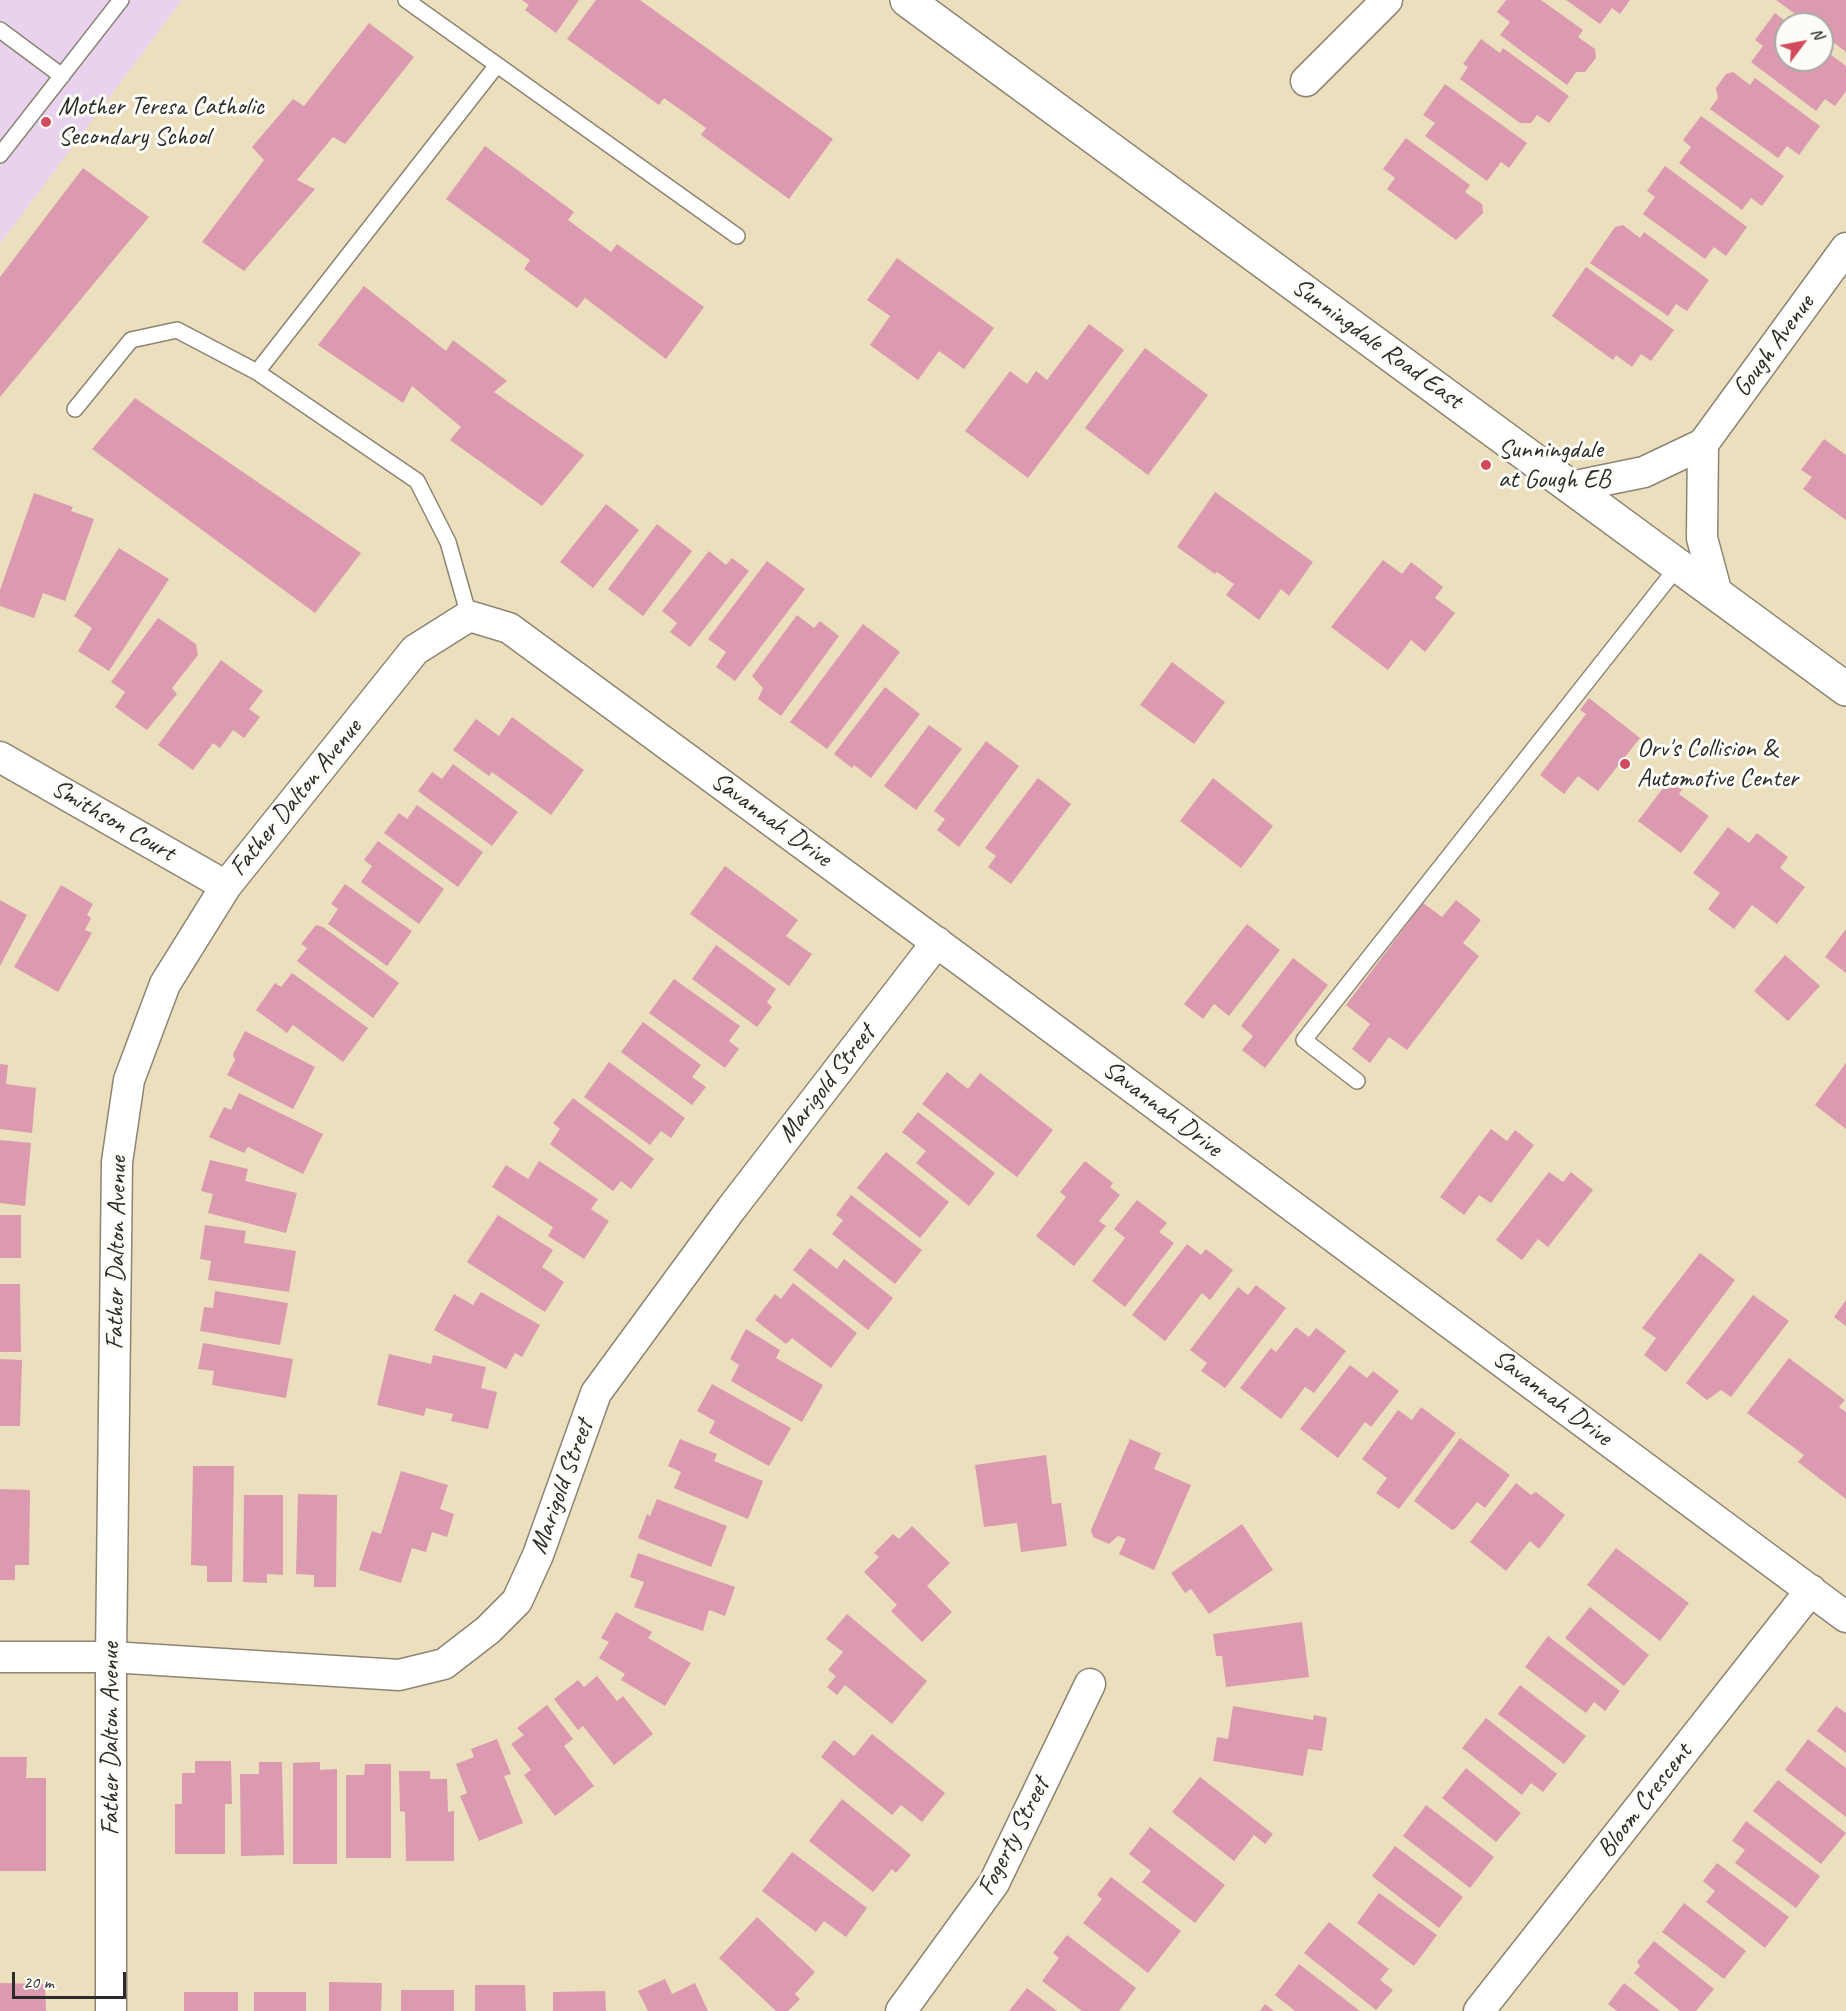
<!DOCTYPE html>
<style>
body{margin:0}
#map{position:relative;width:1846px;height:2011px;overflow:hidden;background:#ecdfbd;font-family:Caveat,sans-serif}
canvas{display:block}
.north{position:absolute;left:1774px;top:12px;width:60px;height:60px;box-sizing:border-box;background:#fdfcf7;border:2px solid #a9a8a5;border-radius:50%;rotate:58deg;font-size:16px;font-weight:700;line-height:24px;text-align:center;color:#2b2b2b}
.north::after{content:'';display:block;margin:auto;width:21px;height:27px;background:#d1495b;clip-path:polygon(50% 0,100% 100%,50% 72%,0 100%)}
.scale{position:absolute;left:12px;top:1972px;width:114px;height:27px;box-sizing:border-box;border:3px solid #2b2b2b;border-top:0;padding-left:8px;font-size:18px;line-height:21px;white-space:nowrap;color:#2b2b2b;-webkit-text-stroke:4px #fdfcf7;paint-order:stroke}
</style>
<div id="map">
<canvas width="1846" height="2011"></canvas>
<div class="north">N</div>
<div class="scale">20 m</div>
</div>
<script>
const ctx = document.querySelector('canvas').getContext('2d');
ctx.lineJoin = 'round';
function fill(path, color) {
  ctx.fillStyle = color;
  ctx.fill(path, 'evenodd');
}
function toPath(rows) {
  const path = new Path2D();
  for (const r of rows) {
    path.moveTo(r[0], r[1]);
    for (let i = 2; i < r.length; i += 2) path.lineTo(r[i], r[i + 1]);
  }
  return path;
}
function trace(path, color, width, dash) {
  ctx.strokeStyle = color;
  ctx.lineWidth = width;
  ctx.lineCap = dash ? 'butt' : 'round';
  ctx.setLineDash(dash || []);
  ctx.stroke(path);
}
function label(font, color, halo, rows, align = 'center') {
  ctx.font = font + ' Caveat,sans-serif';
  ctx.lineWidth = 6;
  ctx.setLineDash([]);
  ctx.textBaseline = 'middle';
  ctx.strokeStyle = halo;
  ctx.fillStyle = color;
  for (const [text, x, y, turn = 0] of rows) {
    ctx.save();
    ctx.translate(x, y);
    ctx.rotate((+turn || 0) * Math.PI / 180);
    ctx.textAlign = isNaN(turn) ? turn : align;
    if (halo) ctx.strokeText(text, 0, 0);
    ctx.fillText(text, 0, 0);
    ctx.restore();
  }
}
const built = toPath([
 [0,0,182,0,0,244]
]);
const building = toPath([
 [522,0,579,0,556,33,525,10,529,5],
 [596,0,640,0,833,139,789,199,701,135,706,128,664,98,659,105,567,39],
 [1506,0,1541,0,1583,30,1578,37,1595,49,1596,58,1585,72,1576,72,1567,85,1500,35,1510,22,1497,12],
 [1566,0,1630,0,1620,14,1612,8,1600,24],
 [1776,0,1846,0,1846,52,1822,34,1822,24,1809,24],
 [1775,13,1789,24,1786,24,1786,60,1822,60,1822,48,1846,66,1846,91,1835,106,1825,99,1816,111,1751,62,1763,46,1755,40],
 [369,23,414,57,345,144,333,137,297,180,315,189,244,271,202,242,264,160,252,147,293,99,304,106],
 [1481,39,1500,53,1503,48,1569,96,1549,123,1537,115,1531,123,1520,123,1460,79,1468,67,1463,64],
 [1733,72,1750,85,1755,78,1820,126,1799,155,1787,146,1778,158,1710,109,1718,98,1716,88,1726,74],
 [1445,84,1527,143,1509,168,1501,162,1487,181,1425,136,1435,123,1423,115],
 [1701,116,1784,176,1762,206,1751,198,1742,210,1679,163,1691,147,1683,140],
 [1406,138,1470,185,1465,192,1482,204,1483,213,1456,240,1387,189,1395,178,1383,169],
 [485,146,574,212,568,220,611,252,617,244,704,307,666,359,585,298,577,308,524,269,530,260,446,199],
 [1665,166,1747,227,1726,256,1714,247,1705,259,1643,214,1655,197,1647,191],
 [83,168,149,217,0,397,0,277],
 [1623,225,1640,238,1644,232,1709,280,1687,311,1676,304,1668,316,1590,263,1615,227],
 [897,258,994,328,964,369,939,351,918,380,870,345,890,316,867,300],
 [1586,267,1674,330,1651,361,1641,354,1632,367,1616,355,1613,360,1552,316],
 [364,286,446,351,453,340,507,381,494,392,584,455,542,506,450,440,461,427,412,386,403,403,318,345],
 [1089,324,1124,350,1028,478,965,431,1010,371,1027,384,1036,371,1047,380],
 [1145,348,1208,395,1148,475,1085,428],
 [135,398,361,553,315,613,92,449],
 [1824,439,1846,455,1846,520,1803,489,1812,477,1801,470],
 [1215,492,1313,562,1289,596,1281,589,1259,620,1226,595,1234,584,1217,572,1215,574,1177,547],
 [34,493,73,507,71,511,94,519,65,601,43,593,34,618,0,606,0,590],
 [606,504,639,530,593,588,560,562],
 [657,524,692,551,643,616,608,589],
 [119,548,169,579,109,671,78,651,92,628,74,616],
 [709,551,726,565,732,558,749,571,690,647,670,632,677,623,662,611],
 [1383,560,1402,574,1411,562,1443,587,1435,598,1455,613,1425,652,1411,640,1388,670,1331,627],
 [767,561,805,589,735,681,716,667,726,652,708,639],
 [797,615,814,628,820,621,839,636,781,716,758,699,763,688,752,676],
 [158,618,196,644,198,655,172,688,177,694,147,730,115,707,125,692,111,682],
 [863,624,900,652,827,749,790,722],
 [221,660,263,691,249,709,260,717,244,738,233,730,220,748,213,743,193,770,158,745],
 [1172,662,1225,702,1194,744,1140,705],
 [885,687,920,714,871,778,854,765,852,768,834,754],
 [1589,698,1640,738,1598,791,1578,776,1564,794,1540,775,1586,714,1580,710],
 [512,717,584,770,551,815,492,772,489,776,453,750,476,719,499,736],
 [929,725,962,749,916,810,884,786],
 [986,741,1019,766,959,847,937,830,945,819,934,811],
 [453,764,518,812,492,846,418,791,432,772,442,779],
 [1673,775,1685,785,1679,794,1709,816,1681,853,1638,821],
 [1038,778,1071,804,1011,884,988,867,996,856,985,848],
 [1213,778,1273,826,1241,868,1180,821],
 [417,805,483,852,458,887,384,833,399,813,407,819],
 [1728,827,1749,843,1757,833,1788,857,1780,868,1805,887,1777,924,1752,905,1734,929,1708,909,1720,893,1693,873],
 [378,841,444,889,419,924,361,882,372,866,364,860],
 [725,866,798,920,786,936,812,954,789,986,690,914],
 [345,884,412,931,387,966,328,924,338,909,331,904],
 [61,885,93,904,87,915,91,918,85,930,92,933,58,992,14,967],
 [0,900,27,915,0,966],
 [1456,900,1481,920,1463,943,1479,956,1407,1050,1389,1037,1370,1063,1352,1049,1370,1024,1346,1005,1423,903,1442,917],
 [1247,924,1280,950,1229,1016,1214,1004,1203,1019,1184,1004],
 [316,925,323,927,399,983,373,1018,297,961,307,948,301,944],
 [1846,929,1846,973,1825,957],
 [716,945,776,989,767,1002,772,1007,757,1027,692,979],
 [1785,955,1820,986,1788,1021,1754,991],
 [1293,958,1328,985,1265,1068,1242,1050,1253,1036,1241,1026],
 [292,973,368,1028,343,1062,293,1025,287,1033,256,1010,275,983,281,987],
 [674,979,740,1026,729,1041,739,1049,725,1068,649,1013],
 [643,1022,701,1065,692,1077,706,1087,692,1105,621,1052],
 [245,1031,315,1067,293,1109,227,1075,235,1060,233,1054],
 [609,1062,685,1118,671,1138,661,1131,650,1145,584,1097],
 [1846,1063,1846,1129,1815,1105],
 [0,1064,8,1065,6,1084,36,1088,32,1133,0,1129],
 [947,1072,968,1089,980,1073,1053,1130,1017,1177,922,1104],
 [239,1093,323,1134,303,1174,248,1147,244,1153,209,1137,224,1107,231,1110],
 [573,1098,654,1159,631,1189,621,1181,613,1191,550,1144,560,1129,553,1123],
 [918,1112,995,1173,969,1206,916,1163,926,1151,902,1132],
 [1491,1129,1507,1141,1515,1130,1534,1145,1491,1203,1479,1195,1464,1215,1440,1197],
 [0,1140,31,1143,25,1206,0,1203],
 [886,1152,949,1202,920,1238,857,1188],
 [210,1160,248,1169,245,1181,297,1193,286,1233,208,1213,213,1194,201,1191],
 [539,1161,598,1199,591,1209,609,1221,584,1259,548,1236,553,1227,492,1187,506,1165,528,1179],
 [1085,1161,1113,1183,1110,1187,1120,1195,1099,1221,1106,1226,1074,1266,1036,1236,1066,1197,1060,1192],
 [1549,1172,1563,1182,1571,1172,1593,1190,1548,1247,1538,1239,1522,1260,1496,1240],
 [851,1195,922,1250,895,1284,832,1234,843,1220,836,1215],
 [1137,1200,1167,1223,1159,1232,1174,1243,1125,1307,1092,1281,1125,1238,1114,1229],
 [0,1215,21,1215,21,1258,0,1258],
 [498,1215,553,1250,542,1267,564,1282,545,1312,467,1262],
 [205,1225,246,1231,244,1243,296,1251,289,1292,208,1280,211,1261,200,1259],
 [1187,1244,1201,1255,1206,1249,1233,1270,1210,1300,1202,1293,1165,1341,1132,1315],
 [810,1248,837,1269,844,1259,893,1298,868,1330,793,1270],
 [1700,1253,1735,1280,1666,1372,1644,1355,1656,1338,1642,1328],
 [793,1283,857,1333,831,1368,792,1338,786,1344,755,1320,775,1294,781,1299],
 [0,1284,20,1284,21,1352,0,1352],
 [1256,1285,1286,1308,1225,1388,1201,1371,1207,1363,1190,1350,1238,1287,1248,1295],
 [215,1291,288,1303,280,1345,200,1331,204,1307,213,1308],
 [481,1292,540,1325,522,1357,515,1353,506,1369,434,1330,454,1294,473,1305],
 [1753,1295,1789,1321,1731,1397,1721,1390,1707,1400,1686,1383],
 [1846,1300,1846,1326,1834,1317],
 [1296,1327,1309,1337,1316,1328,1346,1351,1314,1393,1305,1387,1281,1419,1240,1388,1271,1348,1276,1352],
 [746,1329,780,1350,776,1358,823,1385,802,1422,731,1381,739,1365,730,1359],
 [203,1343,293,1359,286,1398,212,1385,214,1371,198,1369],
 [389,1354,431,1364,433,1355,486,1367,481,1388,497,1392,488,1429,451,1421,453,1414,426,1408,424,1416,377,1405],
 [1789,1358,1845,1400,1839,1407,1846,1412,1846,1499,1798,1462,1804,1455,1747,1413],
 [0,1359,22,1360,20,1426,0,1426],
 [1350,1365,1367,1378,1373,1371,1399,1391,1371,1427,1365,1422,1338,1458,1300,1429],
 [712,1384,791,1428,769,1466,709,1433,715,1421,697,1411],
 [1421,1407,1456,1433,1399,1509,1376,1493,1387,1478,1362,1459,1398,1410,1412,1420],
 [1460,1438,1510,1475,1485,1508,1477,1502,1456,1528,1452,1530,1414,1501],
 [680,1439,717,1454,714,1461,763,1481,748,1519,674,1488,681,1472,668,1466],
 [1130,1439,1161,1453,1154,1469,1191,1485,1154,1570,1119,1554,1126,1539,1118,1536,1109,1544,1093,1537,1091,1530],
 [1046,1455,1052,1504,1061,1503,1067,1546,1021,1552,1017,1523,984,1527,975,1465],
 [193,1466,234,1466,232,1582,207,1582,207,1566,191,1565],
 [401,1471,448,1485,440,1509,454,1514,447,1537,432,1532,426,1552,412,1548,401,1583,359,1570,372,1531,381,1534],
 [1516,1483,1531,1495,1536,1492,1565,1515,1539,1549,1530,1541,1506,1571,1470,1542],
 [0,1489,30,1490,29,1565,15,1565,15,1580,0,1580],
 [298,1494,337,1495,336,1587,314,1587,314,1575,296,1574],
 [244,1495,283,1495,283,1575,267,1574,267,1583,243,1582],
 [657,1499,727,1526,711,1567,638,1538,647,1514,650,1516],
 [1242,1524,1273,1570,1209,1614,1191,1589,1185,1593,1171,1573],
 [912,1526,950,1563,927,1586,952,1612,922,1642,891,1611,897,1605,864,1572,879,1557,874,1553,893,1534,899,1539],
 [1616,1548,1689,1603,1660,1641,1587,1585],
 [638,1553,735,1587,725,1616,709,1610,703,1631,634,1607,644,1582,630,1577],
 [1590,1607,1649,1655,1624,1686,1565,1638],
 [616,1612,652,1632,648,1638,691,1663,665,1706,621,1680,625,1674,599,1658,609,1642,601,1638],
 [847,1614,927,1681,892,1724,845,1685,837,1695,827,1687,836,1676,828,1670,843,1652,826,1639],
 [1302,1622,1309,1677,1226,1687,1222,1656,1216,1656,1213,1634],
 [1548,1636,1620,1691,1605,1711,1594,1702,1586,1713,1525,1667],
 [597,1676,617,1701,623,1696,653,1734,614,1765,583,1726,578,1730,554,1699,578,1680,584,1687],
 [1520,1685,1586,1736,1564,1764,1498,1714],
 [547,1705,573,1739,564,1746,594,1786,555,1816,524,1775,531,1770,511,1744,524,1735,517,1728],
 [1233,1706,1313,1720,1314,1715,1327,1718,1322,1751,1308,1749,1303,1776,1213,1761,1217,1737,1228,1739],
 [1836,1706,1846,1713,1846,1753,1817,1731],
 [1486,1718,1557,1774,1543,1792,1531,1783,1522,1795,1462,1748],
 [872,1734,945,1793,922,1822,901,1805,892,1815,821,1757,834,1740,854,1756],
 [497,1739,511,1774,504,1776,523,1823,479,1841,460,1796,467,1793,456,1764,474,1757,471,1749],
 [1808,1739,1846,1768,1846,1817,1785,1770],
 [0,1757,27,1757,26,1778,46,1778,46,1871,0,1871],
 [195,1761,231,1761,232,1804,225,1804,225,1854,175,1854,175,1804,182,1804,182,1773,195,1773],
 [259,1762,282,1762,284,1855,241,1856,240,1774,259,1774],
 [320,1762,320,1770,337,1769,337,1864,293,1864,293,1763],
 [365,1764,391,1764,391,1858,346,1858,346,1775,364,1775],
 [1466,1768,1521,1813,1496,1842,1442,1798],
 [399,1771,430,1771,430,1779,447,1779,448,1812,454,1811,454,1861,406,1861,405,1812,400,1811],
 [1200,1777,1273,1834,1265,1844,1254,1835,1234,1861,1172,1812],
 [1778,1780,1846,1833,1821,1864,1753,1811],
 [842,1799,911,1855,896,1873,892,1869,873,1892,809,1841],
 [1426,1805,1494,1857,1470,1888,1403,1836],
 [1746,1821,1820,1876,1796,1908,1735,1863,1745,1850,1732,1841],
 [1150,1827,1225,1885,1195,1923,1142,1882,1151,1871,1129,1854],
 [1395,1846,1463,1897,1439,1928,1372,1876],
 [792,1852,867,1908,846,1937,824,1921,816,1932,762,1891],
 [1717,1863,1789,1917,1765,1948,1706,1902,1715,1891,1703,1881],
 [1111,1877,1181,1931,1148,1973,1083,1923,1102,1899,1097,1895],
 [1379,1893,1437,1935,1414,1966,1357,1923],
 [1684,1903,1746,1951,1724,1979,1662,1932],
 [757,1917,815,1972,795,1994,800,1999,788,2011,776,2011,719,1958],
 [1329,1922,1389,1969,1380,1980,1393,1990,1376,2010,1304,1953],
 [1067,1935,1136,1988,1119,2011,1082,2011,1042,1981,1059,1958,1053,1953],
 [1654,1941,1714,1989,1696,2011,1680,2011,1634,1973,1640,1966,1637,1962],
 [1299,1964,1360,2011,1295,2011,1275,1995],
 [665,1979,672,1994,695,1983,708,2011,648,2011,638,1991],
 [329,1982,382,1983,381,2011,329,2011],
 [0,1983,45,1984,46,2011,0,2011],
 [1624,1983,1660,2011,1617,2011,1608,2004],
 [475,1985,525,1985,526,2011,475,2011],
 [1027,1988,1057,2011,1009,2011],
 [401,1990,454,1990,454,2011,401,2011],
 [605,1991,606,2011,553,2011,553,1992],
 [184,1992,238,1992,238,2011,184,2011],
 [254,1992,306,1992,306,2011,254,2011],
 [1265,2004,1274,2011,1260,2011]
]);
const service = toPath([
 [406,0,737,236],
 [0,30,62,76],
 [0,155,121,0],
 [257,372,497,65],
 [75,409,131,340,177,330,257,372,417,481,448,542,469,616],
 [1357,1081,1304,1040,1679,565]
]);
const minor = toPath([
 [1306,81,1387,0],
 [1703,444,1702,538,1717,594],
 [1571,487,1644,472,1703,444,1846,248],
 [0,757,226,886],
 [0,1657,111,1657,399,1675,444,1664,488,1630,517,1601,538,1555,596,1393,731,1209,937,942],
 [111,2011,111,1657,117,1162,129,1080,165,984,226,886,415,650,469,616,509,628,970,967,1846,1617],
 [901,2011,994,1883,1090,1684],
 [1479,2011,1811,1590]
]);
const secondary = toPath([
 [907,0,1846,689]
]);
const markers = [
 [46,122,6,"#d1495b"],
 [1486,465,6,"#d1495b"],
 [1625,764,6,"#d1495b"]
];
const poiNames = [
 ["Mother Teresa Catholic",58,107],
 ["Secondary School",58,137],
 ["Sunningdale",1498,450],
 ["at Gough EB",1498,480],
 ["Orv's Collision &",1637,749],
 ["Automotive Center",1637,779]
];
const streetNames = [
 ["Sunningdale Road East",1377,344,36],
 ["Gough Avenue",1774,346,-54],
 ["Father Dalton Avenue",296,798,-51],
 ["Savannah Drive",771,820,36],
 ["Smithson Court",113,821,30],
 ["Marigold Street",827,1084,-52],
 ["Savannah Drive",1162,1109,37],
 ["Father Dalton Avenue",117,1253,-89],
 ["Savannah Drive",1552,1398,37],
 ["Marigold Street",562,1487,-70],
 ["Father Dalton Avenue",111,1739,-90],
 ["Bloom Crescent",1645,1801,-52],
 ["Fogerty Street",1014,1837,-63]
];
fill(built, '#e9d2ed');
fill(building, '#db9ab0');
trace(service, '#8c8574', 18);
trace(minor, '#8c8574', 33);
trace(secondary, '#8c8574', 36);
trace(service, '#fff', 15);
trace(minor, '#fff', 30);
trace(secondary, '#fff', 33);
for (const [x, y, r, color] of markers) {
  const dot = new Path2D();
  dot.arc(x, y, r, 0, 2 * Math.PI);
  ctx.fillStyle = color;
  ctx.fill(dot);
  trace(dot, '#fdfcf7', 2);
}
label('26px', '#2b2b2b', '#fdfcf7', poiNames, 'left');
label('26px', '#2b2b2b', '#fdfcf7', streetNames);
</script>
